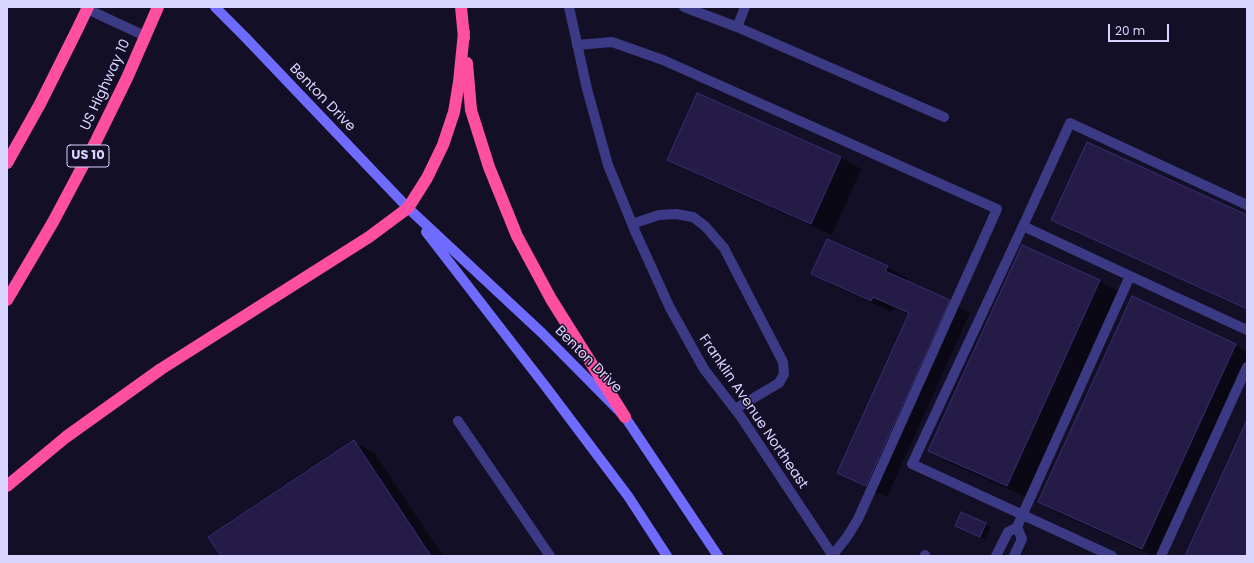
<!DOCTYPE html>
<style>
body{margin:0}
#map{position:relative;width:1254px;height:563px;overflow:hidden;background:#130f26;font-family:Poppins,sans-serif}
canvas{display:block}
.frame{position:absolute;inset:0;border:8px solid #d9d4ff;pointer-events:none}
.scale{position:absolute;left:1108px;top:24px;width:61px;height:18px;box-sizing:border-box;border:2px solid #d9d4ff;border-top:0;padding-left:5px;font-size:12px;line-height:14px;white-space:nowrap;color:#d9d4ff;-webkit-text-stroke:3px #130f26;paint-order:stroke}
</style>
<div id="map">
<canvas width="1254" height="563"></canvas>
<div class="frame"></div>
<div class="scale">20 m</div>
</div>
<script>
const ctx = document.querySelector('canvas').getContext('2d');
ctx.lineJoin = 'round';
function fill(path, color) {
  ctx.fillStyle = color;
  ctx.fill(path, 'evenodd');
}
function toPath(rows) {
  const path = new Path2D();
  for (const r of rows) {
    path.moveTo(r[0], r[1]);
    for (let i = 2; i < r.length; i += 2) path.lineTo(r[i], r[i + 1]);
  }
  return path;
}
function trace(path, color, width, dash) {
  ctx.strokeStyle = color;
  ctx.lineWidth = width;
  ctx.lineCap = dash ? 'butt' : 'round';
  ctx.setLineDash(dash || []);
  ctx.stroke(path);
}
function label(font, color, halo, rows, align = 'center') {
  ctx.font = font + ' Poppins,sans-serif';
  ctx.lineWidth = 3;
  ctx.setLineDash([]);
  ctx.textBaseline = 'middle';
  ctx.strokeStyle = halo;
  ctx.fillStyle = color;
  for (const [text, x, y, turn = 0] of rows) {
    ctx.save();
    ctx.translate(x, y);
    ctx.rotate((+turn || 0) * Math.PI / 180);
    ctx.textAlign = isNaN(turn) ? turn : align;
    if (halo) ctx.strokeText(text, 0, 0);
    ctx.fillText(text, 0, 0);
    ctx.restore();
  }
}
const shadow = toPath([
 [840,157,861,169,832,235,689,171,668,159],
 [1247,216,1247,310,1074,231,1053,219],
 [1023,246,1100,281,1121,293,1028,498,950,463,930,451],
 [887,267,908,279,906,282,949,301,970,313,887,497,860,484,839,472,910,315,894,308,892,312,833,286,813,274],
 [1235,345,1247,351,1247,377,1165,556,1153,556,1060,514,1039,502],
 [354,442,375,454,443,556,222,556],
 [985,524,991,527,985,539,962,528]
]);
const building = toPath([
 [697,93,841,157,811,224,667,160,697,93],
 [1087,142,1247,215,1247,309,1051,220,1087,142],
 [827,239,888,266,885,271,950,300,866,486,837,473,909,313,873,297,871,301,811,274,827,239],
 [1022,245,1100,280,1007,486,928,451,1022,245],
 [1132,296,1236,344,1142,549,1038,502,1132,296],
 [1247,420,1247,556,1185,556,1247,420],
 [354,440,431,556,221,556,208,537,354,440],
 [961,512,986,523,980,537,955,526,961,512]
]);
const service = toPath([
 [684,7,737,27,944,117],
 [87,9,145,36],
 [737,27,745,7],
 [577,45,612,42,663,60,997,209,858,519,847,537,832,556],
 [632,224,659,215,676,214,693,217,705,226,724,248,783,362,784,374,779,383,735,409],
 [1023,226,912,464,1112,556],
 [1130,276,1247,330],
 [458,421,550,556],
 [925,555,925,556],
 [996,556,1008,532,1017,527,1130,276,1023,226,1070,123,1247,205],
 [1014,556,1022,539,1017,527],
 [1161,556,1247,367]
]);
const tertiary = toPath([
 [569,7,587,89,608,165,635,231,670,308,704,369,741,417,833,556]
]);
const secondary = toPath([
 [215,7,245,37,408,208,542,333,625,417,718,556],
 [426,232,546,387,628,496,667,556]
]);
const motorway = toPath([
 [461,7,464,38],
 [467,63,471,110,489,167,517,236,551,299,625,417],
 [7,163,40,104,76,32,88,7],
 [7,300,53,222,96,141,127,78,158,7],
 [7,486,66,437,161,369,369,237,408,208,427,178,443,145,454,112,459,82,464,32]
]);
const shields = [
 [88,156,42]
];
const shieldNames = [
 ["US 10",88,156]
];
const streetNames = [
 ["US Highway 10",106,85,-65],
 ["Benton Drive",322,98,46],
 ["Benton Drive",588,360,45],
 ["Franklin Avenue Northeast",753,412,56]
];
fill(shadow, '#0007');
fill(building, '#241b47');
trace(building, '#3b2d73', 1);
trace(service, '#3d3a85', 10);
trace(tertiary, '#3d3a85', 10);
trace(secondary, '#6f6bff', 10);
trace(motorway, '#ff4fa3', 12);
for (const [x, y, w] of shields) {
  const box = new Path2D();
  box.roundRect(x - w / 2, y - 11, w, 22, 3);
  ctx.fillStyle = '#130f26';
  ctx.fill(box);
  trace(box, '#d9d4ff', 1);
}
label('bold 13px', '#d9d4ff', null, shieldNames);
label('14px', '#d9d4ff', '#130f26', streetNames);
</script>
